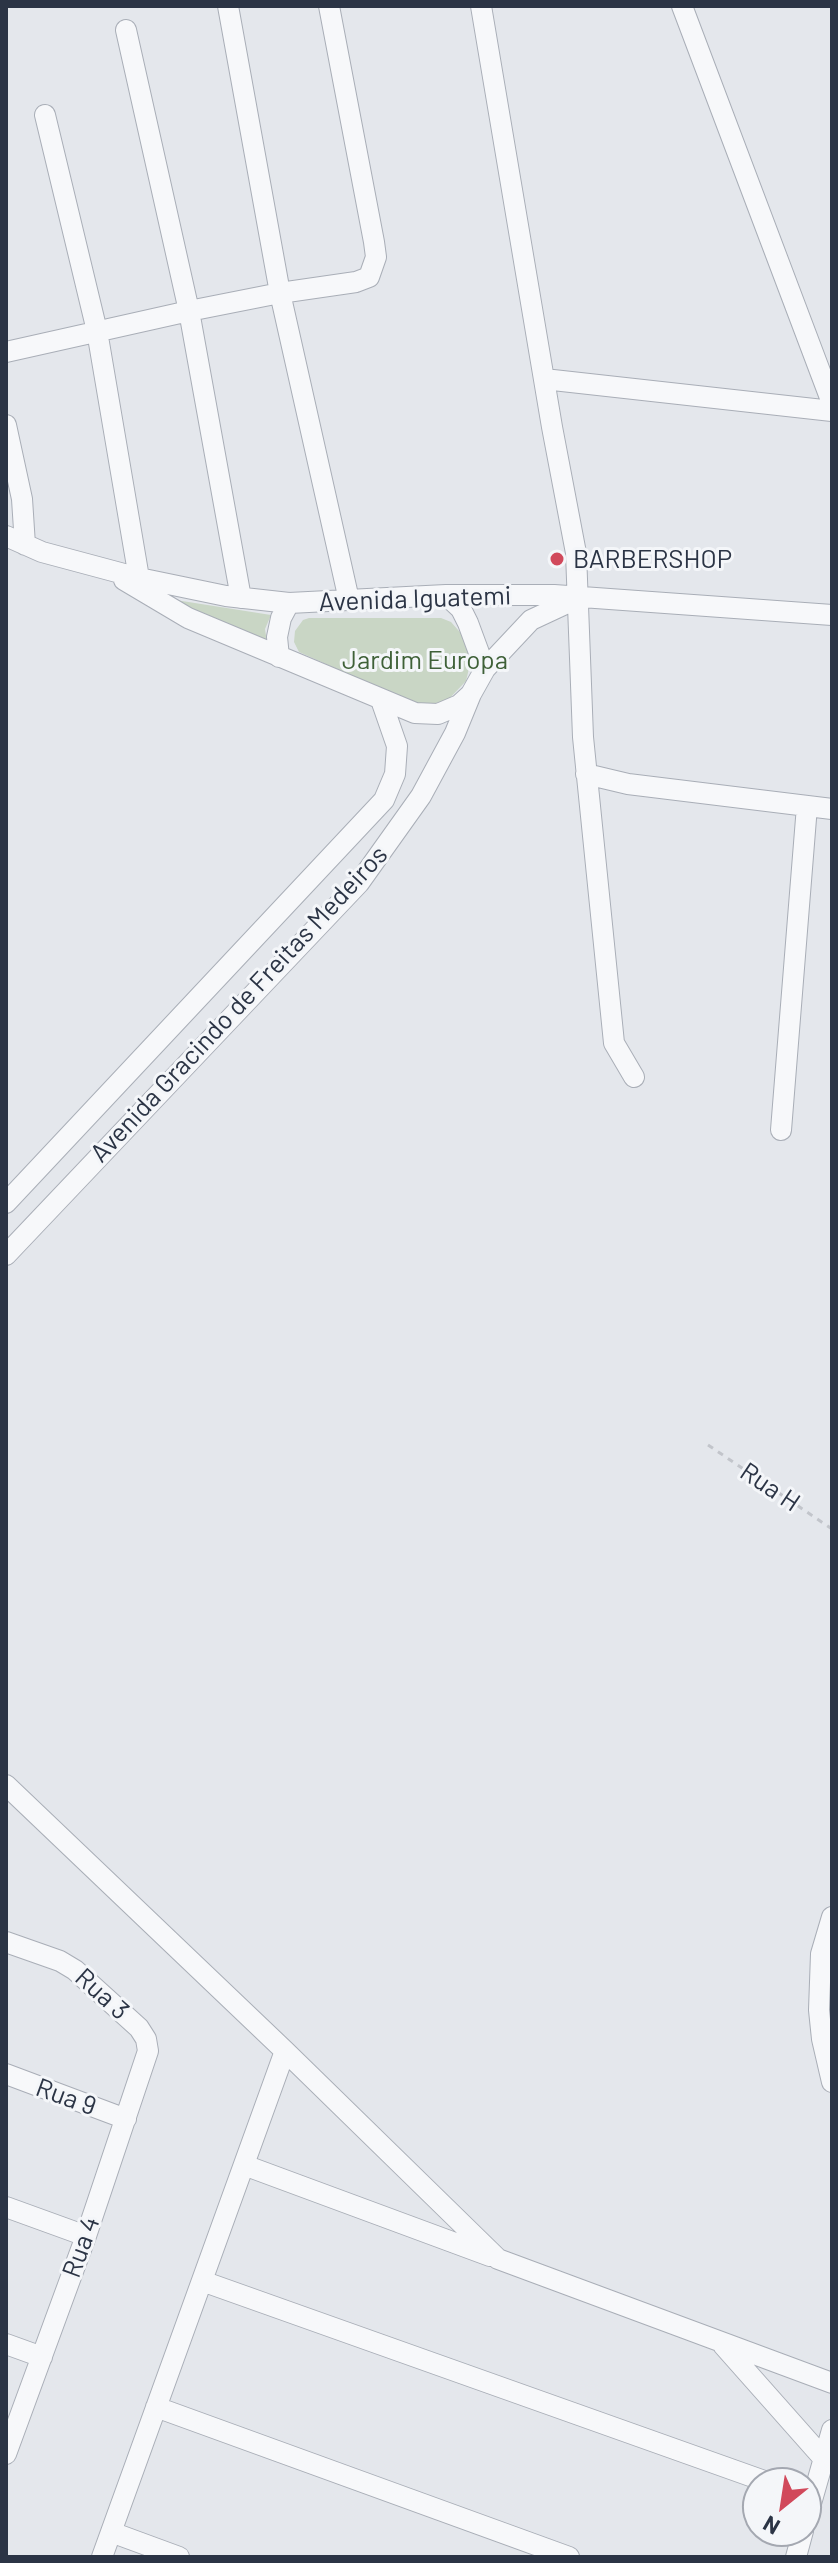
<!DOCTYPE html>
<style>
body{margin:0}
#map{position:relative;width:838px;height:2563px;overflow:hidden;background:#e4e7ec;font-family:Barlow,sans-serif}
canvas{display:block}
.frame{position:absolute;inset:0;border:8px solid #2b3445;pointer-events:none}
.north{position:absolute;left:742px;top:2467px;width:80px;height:80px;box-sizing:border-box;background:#f4f6f9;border:2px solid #a4a8b1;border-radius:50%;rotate:210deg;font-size:22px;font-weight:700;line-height:32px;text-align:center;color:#2b3445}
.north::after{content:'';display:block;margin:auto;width:28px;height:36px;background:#d1495b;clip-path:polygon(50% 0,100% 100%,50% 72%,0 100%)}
</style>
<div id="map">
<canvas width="838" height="2563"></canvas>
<div class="frame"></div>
<div class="north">N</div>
</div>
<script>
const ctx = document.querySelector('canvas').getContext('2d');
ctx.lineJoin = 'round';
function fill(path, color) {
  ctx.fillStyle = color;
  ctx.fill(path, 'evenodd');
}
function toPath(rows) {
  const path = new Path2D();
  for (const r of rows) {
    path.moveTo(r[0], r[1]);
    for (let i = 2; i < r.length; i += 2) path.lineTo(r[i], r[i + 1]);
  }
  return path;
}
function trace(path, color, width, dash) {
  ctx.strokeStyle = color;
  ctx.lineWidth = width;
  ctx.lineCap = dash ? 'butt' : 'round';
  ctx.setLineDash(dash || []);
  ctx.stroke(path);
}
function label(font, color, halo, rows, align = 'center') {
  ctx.font = font + ' Barlow,sans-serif';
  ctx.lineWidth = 6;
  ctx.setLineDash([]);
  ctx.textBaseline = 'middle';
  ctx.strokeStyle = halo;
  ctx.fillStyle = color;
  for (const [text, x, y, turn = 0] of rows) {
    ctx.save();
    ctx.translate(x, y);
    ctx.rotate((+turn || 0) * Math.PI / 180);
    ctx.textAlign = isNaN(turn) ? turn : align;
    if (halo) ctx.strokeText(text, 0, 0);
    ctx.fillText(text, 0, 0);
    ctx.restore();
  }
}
const green = toPath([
 [163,598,271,615,265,629,267,642],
 [309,618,441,618,451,622,466,639,471,660,466,681,447,701,420,706,299,652,294,642,295,631,303,620]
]);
const path = toPath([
 [708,1445,832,1529]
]);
const minor = toPath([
 [228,6,280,293,349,600],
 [481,6,552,427,576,553,583,737,614,1043,634,1077],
 [682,6,832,403],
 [126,30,189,311,241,598],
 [45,115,97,331,139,578],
 [6,352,189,311,280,293,356,282,369,277,376,257,374,242,329,6],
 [544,379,832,411],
 [6,425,22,499,25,545],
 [6,536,42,552,139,578,226,596,289,603,446,595,554,595,832,615],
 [124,580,188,618,415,713,438,714,459,705,471,694,485,669,531,620,576,599],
 [446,595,461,609,468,623,485,669],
 [279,657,277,637,281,618,289,603],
 [586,774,628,784,832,809],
 [781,1130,807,806],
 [6,1203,384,800,395,774,397,746,381,700],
 [6,1255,359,883,421,796,455,733,471,694],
 [6,1785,285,2051,498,2259,832,2383],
 [832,1917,821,1954,819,2010,822,2039,832,2082],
 [6,1942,60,1961,75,1970,139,2028,146,2039,148,2051,86,2236,6,2454],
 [6,2074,126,2119],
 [244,2165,490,2256],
 [6,2207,86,2236],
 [202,2281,770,2483],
 [6,2344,42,2357],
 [723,2345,824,2459],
 [156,2407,569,2557],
 [806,2521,832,2430],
 [111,2532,179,2557],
 [102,2557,285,2051],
 [796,2557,803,2531]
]);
const markers = [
 [557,559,8,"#d1495b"]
];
const poiNames = [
 ["BARBERSHOP",573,559]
];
const streetNames = [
 ["Avenida Iguatemi",415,599,-2],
 ["Avenida Gracindo de Freitas Medeiros",239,1004,-47],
 ["Rua H",770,1487,34],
 ["Rua 3",102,1994,42],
 ["Rua 9",66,2097,20],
 ["Rua 4",81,2247,-70]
];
const parkNames = [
 ["Jardim Europa",425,660]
];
fill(green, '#c9d6c5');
trace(minor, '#a9aeb7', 22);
trace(path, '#c2c5cb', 3, [6, 6]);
trace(minor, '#f7f8fa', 20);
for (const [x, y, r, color] of markers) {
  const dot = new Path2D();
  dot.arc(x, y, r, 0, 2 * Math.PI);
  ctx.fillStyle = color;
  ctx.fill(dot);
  trace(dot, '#f4f6f9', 3);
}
label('26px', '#2b3445', '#f4f6f9', poiNames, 'left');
label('26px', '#2b3445', '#f4f6f9', streetNames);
label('26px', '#3f6138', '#f4f6f9', parkNames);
</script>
